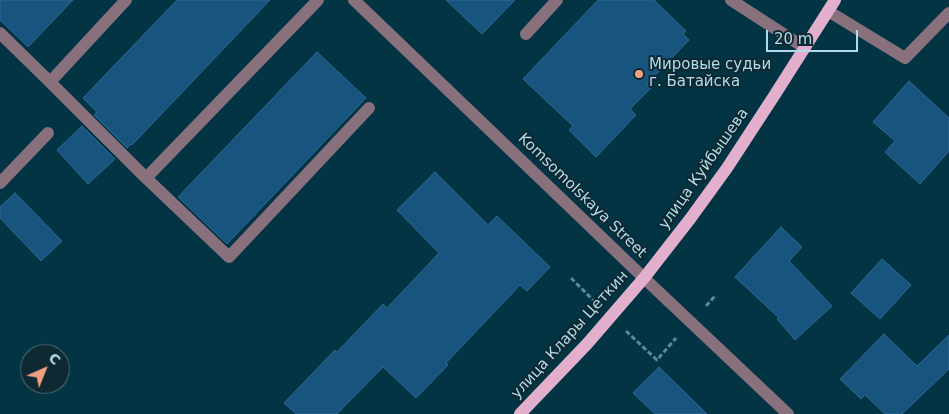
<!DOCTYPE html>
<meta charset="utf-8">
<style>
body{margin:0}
#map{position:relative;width:949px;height:414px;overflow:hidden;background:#023443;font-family:"DejaVu Sans",sans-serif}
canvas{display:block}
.north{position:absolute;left:20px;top:344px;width:50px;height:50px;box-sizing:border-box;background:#0e2932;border:1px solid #50707c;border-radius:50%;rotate:44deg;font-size:14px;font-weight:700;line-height:20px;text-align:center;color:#b3daea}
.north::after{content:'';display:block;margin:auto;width:18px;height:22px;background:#f2a07f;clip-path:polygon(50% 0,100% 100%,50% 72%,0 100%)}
.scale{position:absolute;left:766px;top:30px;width:92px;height:22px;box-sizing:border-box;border:2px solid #b3daea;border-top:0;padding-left:6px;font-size:15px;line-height:18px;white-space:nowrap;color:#b3daea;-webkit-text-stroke:4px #0e2932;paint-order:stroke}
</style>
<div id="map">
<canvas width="949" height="414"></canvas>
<div class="north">С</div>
<div class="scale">20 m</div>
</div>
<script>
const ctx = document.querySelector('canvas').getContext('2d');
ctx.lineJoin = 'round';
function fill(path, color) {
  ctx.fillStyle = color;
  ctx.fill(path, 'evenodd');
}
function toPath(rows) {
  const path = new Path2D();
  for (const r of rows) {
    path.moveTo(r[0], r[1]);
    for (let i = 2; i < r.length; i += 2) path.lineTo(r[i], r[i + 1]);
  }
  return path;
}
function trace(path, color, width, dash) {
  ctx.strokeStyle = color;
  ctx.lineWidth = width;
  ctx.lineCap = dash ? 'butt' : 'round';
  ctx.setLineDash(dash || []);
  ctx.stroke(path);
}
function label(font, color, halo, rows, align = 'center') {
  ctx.font = font + ' "DejaVu Sans",sans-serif';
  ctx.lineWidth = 4;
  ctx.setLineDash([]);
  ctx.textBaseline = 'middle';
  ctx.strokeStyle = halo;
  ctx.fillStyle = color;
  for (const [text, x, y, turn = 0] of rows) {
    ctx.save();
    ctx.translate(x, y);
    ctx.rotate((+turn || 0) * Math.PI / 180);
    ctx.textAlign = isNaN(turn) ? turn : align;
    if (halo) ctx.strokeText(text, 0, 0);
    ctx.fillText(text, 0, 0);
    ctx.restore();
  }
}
const building = toPath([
 [0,0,73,0,28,47,0,20,0,0],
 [177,0,270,0,132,145,131,144,127,148,94,115,97,112,83,98,177,0],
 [446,0,515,0,482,34,446,0],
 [598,0,654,0,686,31,683,34,689,40,647,84,651,88,630,109,636,115,596,157,569,130,573,126,523,79,598,0],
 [317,52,366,98,227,244,178,197,317,52],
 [909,81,949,118,949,151,920,184,885,152,895,141,873,122,909,81],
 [82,126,115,159,88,184,57,150,82,126],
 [435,172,488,225,497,216,550,267,527,291,520,285,446,363,448,365,416,398,383,367,337,414,296,414,284,403,335,350,337,352,383,304,387,308,439,253,397,210,435,172],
 [15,193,62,241,41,261,0,218,0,207,15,193],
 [781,227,802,247,789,261,832,306,795,340,777,319,779,318,735,277,781,227],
 [882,259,911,285,880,319,851,293,882,259],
 [884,334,917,366,949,335,949,369,902,414,885,414,865,395,861,399,840,379,884,334],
 [659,367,707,414,655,414,633,393,659,367]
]);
const path = toPath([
 [571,278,594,301],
 [706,306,715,296],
 [626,331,657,360,676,338]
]);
const minor = toPath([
 [354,0,644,278,788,414],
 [731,0,805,48],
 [828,11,905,58,949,13],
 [0,33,50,82,126,0],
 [526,34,557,0],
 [50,82,146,178,229,257,369,108],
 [146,178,318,0],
 [0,183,48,133]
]);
const major = toPath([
 [520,414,587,344,644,278,690,219,727,168,774,96,835,0]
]);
const markers = [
 [639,74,5,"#f2a07f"]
];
const poiNames = [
 ["Мировые судьи",649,65],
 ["г. Батайска",649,82]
];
const streetNames = [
 ["улица Куйбышева",704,169,-55],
 ["Komsomolskaya Street",582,196,44],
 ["улица Клары Цеткин",570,335,-48]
];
fill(building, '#17557e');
trace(building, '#2e6994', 1);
trace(path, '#5b8897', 3, [5, 2.5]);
trace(minor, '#88707d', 12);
trace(major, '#e2b0cd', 12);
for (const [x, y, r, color] of markers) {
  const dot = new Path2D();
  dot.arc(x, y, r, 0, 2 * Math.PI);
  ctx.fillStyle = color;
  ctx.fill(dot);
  trace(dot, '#0e2932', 2);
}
label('15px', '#b3daea', '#0e2932', poiNames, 'left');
label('15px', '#b3daea', '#0e2932', streetNames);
</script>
